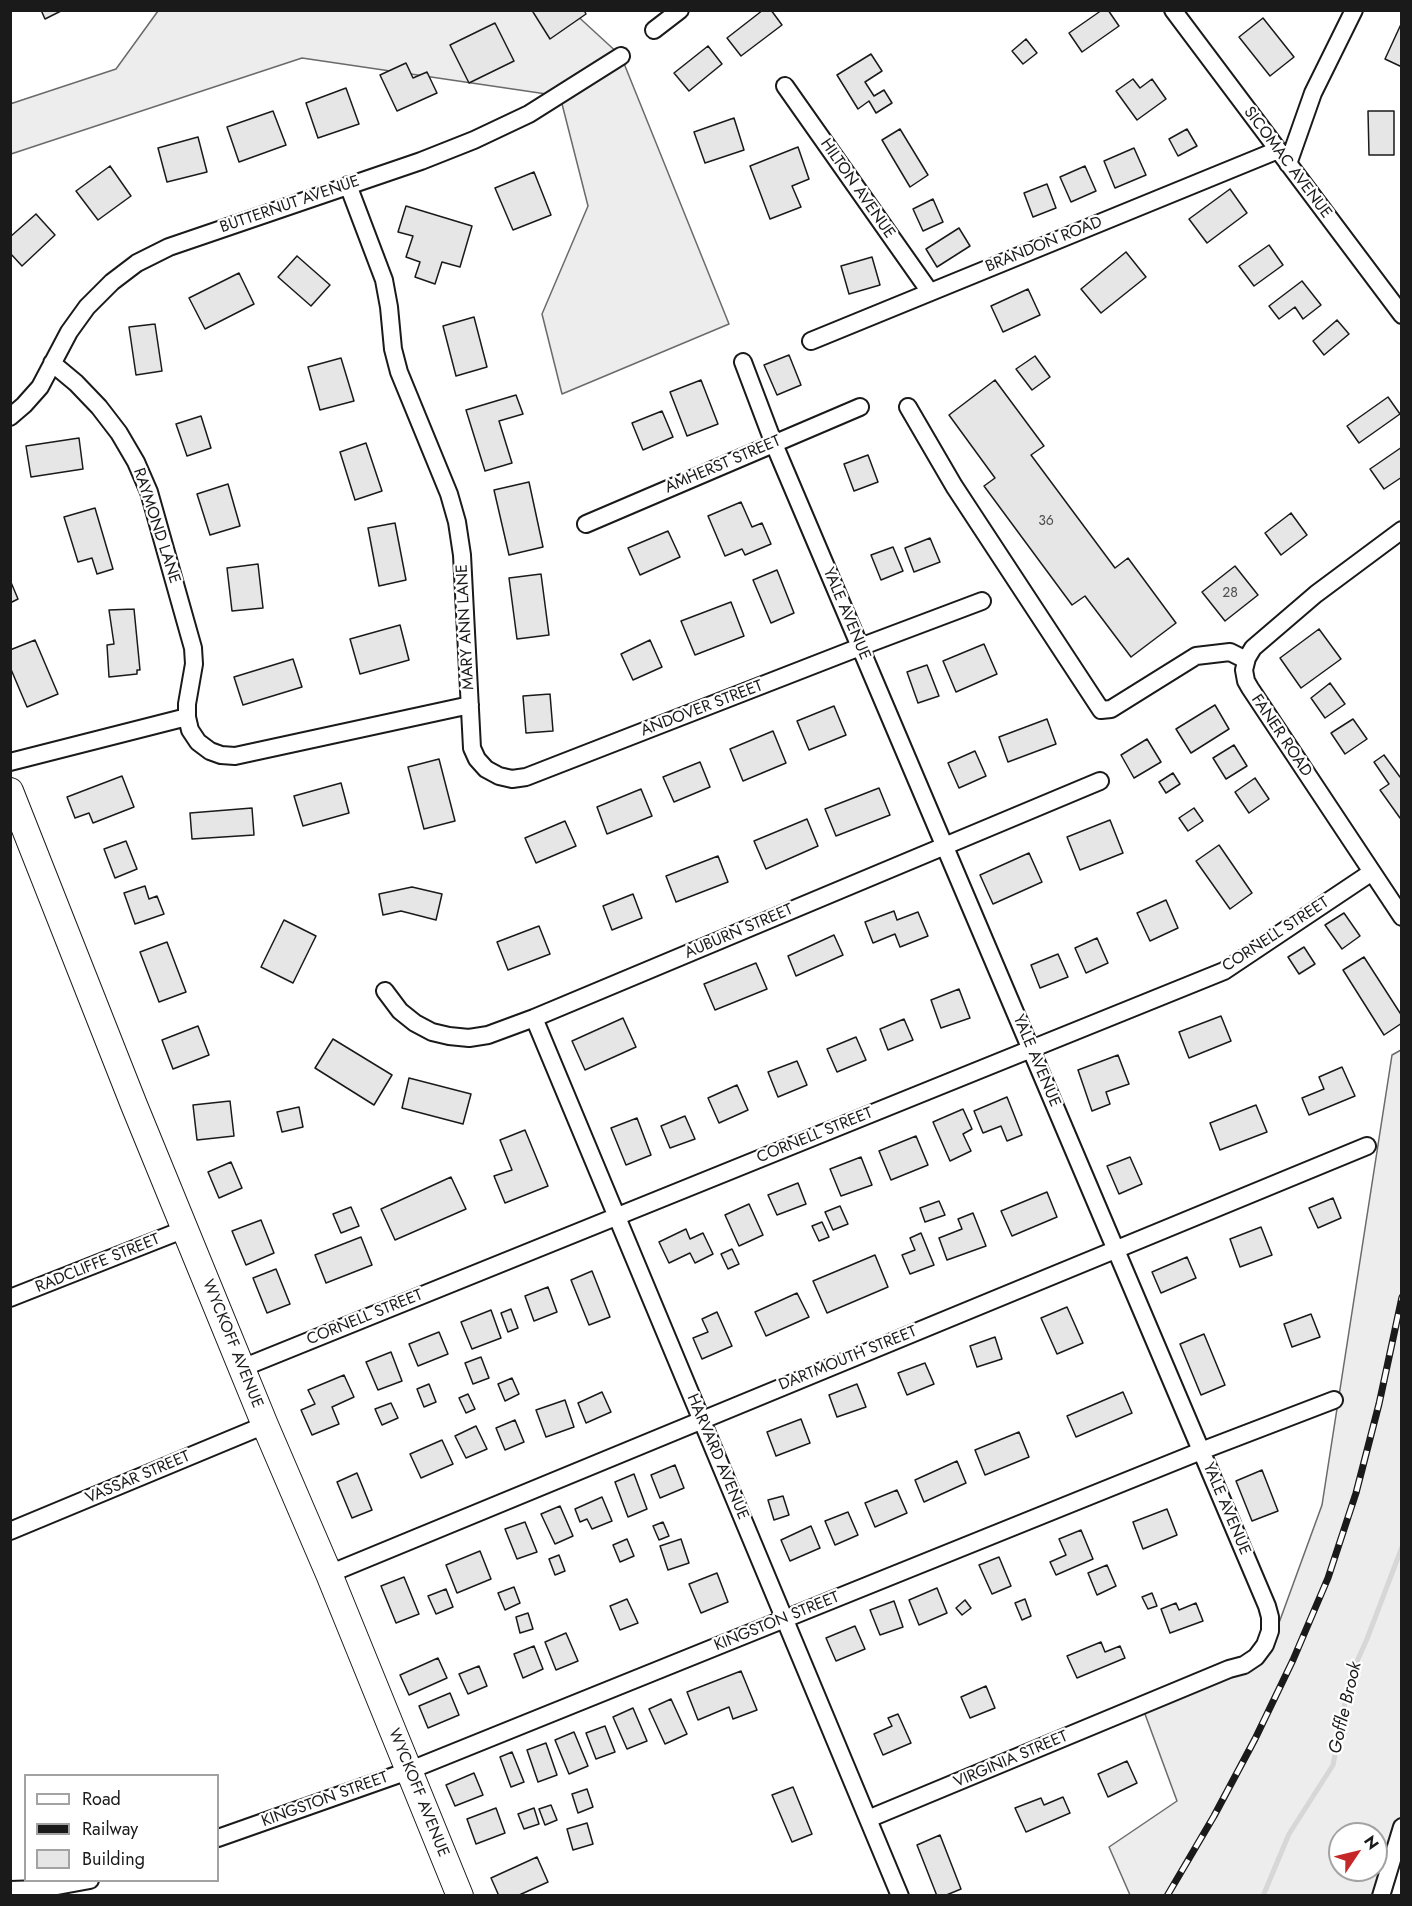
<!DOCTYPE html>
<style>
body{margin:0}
#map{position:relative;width:1412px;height:1906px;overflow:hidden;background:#fff;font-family:Jost,sans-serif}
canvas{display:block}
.frame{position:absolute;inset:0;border:12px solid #1a1a1a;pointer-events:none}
.legend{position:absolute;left:24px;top:1774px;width:195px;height:108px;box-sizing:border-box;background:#fff;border:2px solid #a3a3a3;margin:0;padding:8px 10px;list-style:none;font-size:18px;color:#1a1a1a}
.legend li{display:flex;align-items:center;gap:12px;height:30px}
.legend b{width:30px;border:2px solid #a3a3a3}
.north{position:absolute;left:1328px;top:1822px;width:60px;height:60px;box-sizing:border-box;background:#fff;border:2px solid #a3a3a3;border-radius:50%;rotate:55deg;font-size:16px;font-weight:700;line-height:24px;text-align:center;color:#1a1a1a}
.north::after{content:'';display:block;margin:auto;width:21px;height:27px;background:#c62828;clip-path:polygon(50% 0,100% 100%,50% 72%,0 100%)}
</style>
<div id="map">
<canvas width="1412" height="1906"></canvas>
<div class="frame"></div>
<ul class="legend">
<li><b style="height:8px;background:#fff"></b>Road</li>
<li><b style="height:8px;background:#1a1a1a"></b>Railway</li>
<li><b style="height:16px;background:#e6e6e6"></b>Building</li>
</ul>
<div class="north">N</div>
</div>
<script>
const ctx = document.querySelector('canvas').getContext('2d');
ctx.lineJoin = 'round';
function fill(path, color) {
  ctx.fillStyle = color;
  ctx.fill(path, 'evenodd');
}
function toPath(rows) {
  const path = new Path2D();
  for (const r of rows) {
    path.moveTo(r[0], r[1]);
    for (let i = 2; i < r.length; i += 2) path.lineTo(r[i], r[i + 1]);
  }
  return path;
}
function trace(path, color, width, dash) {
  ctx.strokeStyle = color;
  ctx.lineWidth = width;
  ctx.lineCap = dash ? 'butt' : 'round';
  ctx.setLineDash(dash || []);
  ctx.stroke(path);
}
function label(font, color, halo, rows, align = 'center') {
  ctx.font = font + ' Jost,sans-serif';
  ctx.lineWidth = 4.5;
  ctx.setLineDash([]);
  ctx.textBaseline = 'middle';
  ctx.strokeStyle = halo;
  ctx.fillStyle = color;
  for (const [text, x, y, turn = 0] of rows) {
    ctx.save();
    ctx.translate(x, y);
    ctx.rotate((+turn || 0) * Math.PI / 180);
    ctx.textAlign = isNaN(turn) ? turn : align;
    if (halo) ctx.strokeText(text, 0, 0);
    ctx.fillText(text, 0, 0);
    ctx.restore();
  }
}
const built = toPath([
 [158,11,572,11,621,56,729,324,562,394,542,314,588,206,560,96,302,58,11,154,10,104,116,69,158,11],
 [1401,1050,1402,1827,1383,1895,1130,1895,1109,1847,1177,1801,1142,1706,1268,1653,1322,1505,1392,1055,1401,1050],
 [1340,1834,1376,1834,1376,1870,1340,1870,1340,1834]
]);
const stream = toPath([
 [1263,1896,1289,1834,1333,1765,1350,1677,1367,1639,1402,1547]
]);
const building = toPath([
 [41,10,63,10,45,19,41,10],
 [535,10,584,10,586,14,550,39,533,12,535,10],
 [763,10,771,10,782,25,741,56,727,38,763,10],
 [1102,10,1108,10,1119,26,1082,52,1069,33,1102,10],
 [1263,18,1294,57,1270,76,1239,37,1263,18],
 [1402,22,1402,67,1385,59,1402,22],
 [495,23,514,61,469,83,450,45,495,23],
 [1026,39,1037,53,1023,64,1012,51,1026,39],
 [708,46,722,64,689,91,674,73,708,46],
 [871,54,882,71,865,82,874,96,884,90,892,103,876,113,869,101,858,109,837,75,871,54],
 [406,63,413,78,427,72,437,93,397,111,380,75,406,63],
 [1133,79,1140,88,1152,79,1166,99,1137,120,1116,91,1133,79],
 [346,88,359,124,318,138,306,103,346,88],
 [273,111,286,145,239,162,227,127,273,111],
 [1368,111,1394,111,1394,155,1369,155,1368,111],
 [734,118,744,150,705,163,694,132,734,118],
 [900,129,928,175,910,187,882,140,900,129],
 [1187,129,1197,146,1178,156,1169,139,1187,129],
 [198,137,207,172,167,182,158,148,198,137],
 [798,147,809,179,792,186,801,207,770,219,750,166,798,147],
 [1134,148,1146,175,1115,188,1104,161,1134,148],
 [110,166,131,196,98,220,76,191,110,166],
 [1085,166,1096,191,1071,202,1060,177,1085,166],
 [534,172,551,215,513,230,495,188,534,172],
 [1047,184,1056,208,1033,217,1024,193,1047,184],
 [1230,189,1247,213,1207,243,1189,219,1230,189],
 [933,199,943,222,923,231,913,209,933,199],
 [406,206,472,226,460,267,442,262,435,284,415,277,420,262,406,257,413,236,398,232,406,206],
 [36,214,55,235,22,266,10,253,10,237,36,214],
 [959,228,970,246,937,267,926,249,959,228],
 [1269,245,1283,265,1254,286,1239,266,1269,245],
 [1126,252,1146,277,1101,313,1081,289,1126,252],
 [297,256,330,285,311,306,278,277,297,256],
 [872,257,880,285,849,294,841,266,872,257],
 [239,273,254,304,205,329,189,298,239,273],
 [1302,281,1321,305,1303,319,1295,307,1279,319,1269,306,1302,281],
 [1028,289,1040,315,1003,332,991,306,1028,289],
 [474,317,487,367,456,376,443,326,474,317],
 [1337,320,1349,334,1324,355,1313,341,1337,320],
 [155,324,162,371,136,375,129,327,155,324],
 [789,355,801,385,777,395,764,365,789,355],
 [1035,356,1050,377,1032,390,1016,369,1035,356],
 [341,358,354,401,320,410,308,367,341,358],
 [701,380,718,424,687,436,670,392,701,380],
 [995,380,1044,446,1031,455,1115,568,1128,558,1176,623,1131,657,1085,596,1072,605,984,486,995,478,949,415,995,380],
 [516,395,523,414,499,421,512,463,485,471,466,410,516,395],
 [1388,397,1400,414,1359,443,1347,426,1388,397],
 [662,411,673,437,643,450,632,423,662,411],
 [201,416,211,448,187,456,176,424,201,416],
 [79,438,83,469,31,477,26,446,79,438],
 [366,443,382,491,355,500,340,452,366,443],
 [1402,447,1402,477,1384,489,1370,469,1402,447],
 [868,455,878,482,854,491,844,464,868,455],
 [529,482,543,547,509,555,494,490,529,482],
 [228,484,240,526,210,535,197,494,228,484],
 [741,502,752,527,762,523,771,544,745,555,742,549,725,556,708,516,741,502],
 [95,508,113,569,97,574,92,558,78,562,64,517,95,508],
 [1291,513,1307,535,1281,555,1265,533,1291,513],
 [395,523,406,580,379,586,368,528,395,523],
 [668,531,680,557,640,575,628,548,668,531],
 [930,538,940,562,914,572,905,548,930,538],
 [893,547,903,571,881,580,871,555,893,547],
 [258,564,263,608,232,611,227,568,258,564],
 [1235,566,1258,595,1225,621,1202,592,1235,566],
 [777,570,794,613,771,623,753,580,777,570],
 [541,574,549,635,517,639,509,578,541,574],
 [10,580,18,599,10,603,10,580],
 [731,602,744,636,695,655,681,621,731,602],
 [134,609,140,670,137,670,137,674,109,677,107,645,114,644,109,610,134,609],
 [400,625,409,660,360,674,350,639,400,625],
 [1319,629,1341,659,1301,688,1280,658,1319,629],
 [35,640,58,694,27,707,10,667,10,650,35,640],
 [650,640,662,667,633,680,621,654,650,640],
 [984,644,997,674,956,692,943,661,984,644],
 [293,659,302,687,243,705,234,677,293,659],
 [927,665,939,696,918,703,907,672,927,665],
 [1330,683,1345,704,1325,718,1311,698,1330,683],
 [550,694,553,731,526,733,523,696,550,694],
 [1215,705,1229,729,1191,753,1176,729,1215,705],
 [834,706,846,735,809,750,797,721,834,706],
 [1047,719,1056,744,1008,762,999,737,1047,719],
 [1353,719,1367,739,1345,754,1331,733,1353,719],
 [773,731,786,763,743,781,730,749,773,731],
 [1147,739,1161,762,1134,778,1121,755,1147,739],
 [1234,745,1247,766,1226,779,1213,758,1234,745],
 [975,751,986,776,959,788,948,763,975,751],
 [1384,755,1400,777,1402,776,1402,817,1400,818,1380,790,1389,784,1374,762,1384,755],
 [439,759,455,821,424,829,408,767,439,759],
 [700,762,710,787,674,802,663,777,700,762],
 [1173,773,1180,784,1166,793,1159,782,1173,773],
 [122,776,134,807,93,823,89,813,75,818,67,797,122,776],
 [1255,778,1269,799,1249,813,1235,792,1255,778],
 [341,783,349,813,303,826,294,796,341,783],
 [879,788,890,815,836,836,825,809,879,788],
 [641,789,652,816,607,834,597,807,641,789],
 [252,808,254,835,192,839,190,813,252,808],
 [1194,808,1203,821,1188,831,1179,818,1194,808],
 [807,819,818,846,766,869,754,841,807,819],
 [1110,820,1123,853,1080,870,1067,837,1110,820],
 [565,821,576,846,536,863,525,838,565,821],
 [126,841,137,869,115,878,104,849,126,841],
 [1219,845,1252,893,1230,909,1196,861,1219,845],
 [1029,853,1042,882,993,904,980,875,1029,853],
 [718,856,728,882,676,902,666,876,718,856],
 [145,886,149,899,157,896,164,914,135,924,124,893,145,886],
 [412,887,442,894,436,920,401,911,383,915,379,894,412,887],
 [633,894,642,918,612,930,603,906,633,894],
 [1166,900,1178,928,1150,941,1137,913,1166,900],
 [894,911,897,920,918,912,928,936,900,947,895,934,873,943,865,922,894,911],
 [1344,913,1360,936,1342,949,1325,925,1344,913],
 [284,920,316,936,293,983,261,967,284,920],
 [539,926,550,954,508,970,497,942,539,926],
 [834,935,843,955,796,976,788,956,834,935],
 [1097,938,1108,963,1086,973,1075,948,1097,938],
 [167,942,186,992,159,1002,140,952,167,942],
 [1304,947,1315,964,1299,974,1288,957,1304,947],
 [1058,954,1068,977,1040,988,1031,965,1058,954],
 [1364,957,1402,1016,1402,1023,1384,1035,1343,970,1364,957],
 [756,963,767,989,715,1010,704,984,756,963],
 [959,989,970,1018,941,1028,931,1000,959,989],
 [1221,1016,1231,1041,1189,1058,1179,1032,1221,1016],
 [623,1018,636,1047,585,1070,572,1041,623,1018],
 [904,1019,913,1040,888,1050,880,1029,904,1019],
 [198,1026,209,1055,173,1069,162,1040,198,1026],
 [856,1037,866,1060,837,1072,827,1049,856,1037],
 [333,1039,392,1075,374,1105,315,1068,333,1039],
 [1118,1055,1129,1084,1106,1092,1110,1104,1092,1111,1078,1070,1118,1055],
 [797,1061,807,1085,778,1097,768,1072,797,1061],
 [1342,1067,1355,1096,1309,1115,1302,1098,1324,1089,1319,1077,1342,1067],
 [409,1078,471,1094,463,1124,402,1108,409,1078],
 [737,1085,748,1110,719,1123,708,1098,737,1085],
 [1007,1097,1022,1135,1007,1141,1001,1126,983,1133,974,1111,1007,1097],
 [230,1101,234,1136,197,1140,193,1105,230,1101],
 [1256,1105,1267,1132,1220,1150,1210,1123,1256,1105],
 [299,1107,303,1127,282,1132,277,1112,299,1107],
 [963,1109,972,1129,963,1134,971,1151,950,1161,933,1122,963,1109],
 [685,1116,695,1139,670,1148,661,1126,685,1116],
 [637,1118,651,1155,626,1165,611,1128,637,1118],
 [525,1130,548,1186,505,1203,494,1176,512,1170,500,1140,525,1130],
 [916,1136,928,1165,891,1180,879,1151,916,1136],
 [861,1157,872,1185,841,1196,830,1169,861,1157],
 [1130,1157,1142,1184,1119,1194,1107,1166,1130,1157],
 [231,1162,242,1188,219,1198,208,1172,231,1162],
 [451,1177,466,1209,395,1240,381,1209,451,1177],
 [798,1183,806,1204,777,1215,768,1195,798,1183],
 [1047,1192,1057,1217,1012,1236,1001,1211,1047,1192],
 [1333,1198,1341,1218,1318,1228,1309,1208,1333,1198],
 [939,1201,945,1215,925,1222,920,1208,939,1201],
 [749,1204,763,1235,739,1246,725,1215,749,1204],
 [840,1206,848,1224,833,1230,825,1212,840,1206],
 [351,1207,359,1226,341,1233,333,1214,351,1207],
 [973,1213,986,1246,947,1260,939,1238,962,1229,958,1219,973,1213],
 [261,1220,274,1253,246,1265,232,1231,261,1220],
 [822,1222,829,1237,819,1241,812,1226,822,1222],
 [1261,1227,1272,1255,1240,1267,1230,1239,1261,1227],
 [686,1229,690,1239,703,1233,713,1254,695,1263,690,1253,669,1263,659,1242,686,1229],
 [921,1233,934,1265,910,1274,902,1255,915,1250,910,1238,921,1233],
 [361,1237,372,1265,326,1283,315,1255,361,1237],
 [732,1249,739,1264,728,1269,721,1254,732,1249],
 [875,1255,888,1287,827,1313,813,1281,875,1255],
 [1187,1257,1196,1278,1161,1293,1152,1272,1187,1257],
 [276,1269,290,1304,267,1313,253,1278,276,1269],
 [592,1271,610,1317,589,1325,571,1280,592,1271],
 [548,1287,557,1312,534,1321,525,1296,548,1287],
 [797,1293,809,1317,766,1336,755,1312,797,1293],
 [1067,1307,1083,1343,1057,1354,1041,1318,1067,1307],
 [511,1309,518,1328,508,1332,501,1313,511,1309],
 [491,1310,501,1338,472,1349,461,1322,491,1310],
 [717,1312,732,1346,702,1359,693,1338,708,1332,702,1319,717,1312],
 [1311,1314,1320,1337,1292,1347,1284,1324,1311,1314],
 [439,1332,448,1354,418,1366,409,1344,439,1332],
 [1204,1334,1225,1385,1201,1395,1180,1344,1204,1334],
 [995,1337,1002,1359,977,1367,970,1346,995,1337],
 [391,1352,402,1381,378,1390,366,1362,391,1352],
 [481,1357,489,1378,473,1384,465,1363,481,1357],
 [925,1363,934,1384,907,1395,898,1373,925,1363],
 [344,1375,354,1397,332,1407,339,1424,312,1435,301,1410,315,1404,308,1390,344,1375],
 [512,1378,519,1394,505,1401,498,1384,512,1378],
 [429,1384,436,1402,424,1407,417,1389,429,1384],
 [857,1384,866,1407,837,1417,829,1395,857,1384],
 [602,1392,611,1412,586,1423,578,1403,602,1392],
 [1123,1392,1132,1413,1076,1437,1067,1416,1123,1392],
 [468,1394,475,1409,466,1413,459,1398,468,1394],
 [565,1400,574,1427,546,1437,536,1410,565,1400],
 [391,1403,398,1418,382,1425,375,1409,391,1403],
 [801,1419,810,1443,776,1456,767,1432,801,1419],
 [515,1420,524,1442,505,1450,496,1428,515,1420],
 [476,1426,487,1449,466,1458,455,1436,476,1426],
 [1019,1432,1029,1457,985,1475,975,1450,1019,1432],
 [442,1440,453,1464,421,1478,410,1454,442,1440],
 [957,1461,966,1483,924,1502,915,1480,957,1461],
 [675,1465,684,1488,660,1498,651,1475,675,1465],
 [1262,1470,1278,1511,1252,1521,1236,1481,1262,1470],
 [357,1473,372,1510,352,1518,337,1482,357,1473],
 [634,1474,647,1509,628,1517,615,1482,634,1474],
 [897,1490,907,1513,875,1527,865,1503,897,1490],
 [783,1496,789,1515,774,1520,768,1500,783,1496],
 [602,1497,612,1521,592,1529,587,1519,580,1522,575,1509,602,1497],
 [560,1506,573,1536,555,1544,541,1514,560,1506],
 [1167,1509,1177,1535,1143,1549,1133,1522,1167,1509],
 [848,1512,858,1535,835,1545,825,1521,848,1512],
 [525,1522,537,1552,517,1559,505,1529,525,1522],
 [663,1522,669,1536,659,1540,653,1526,663,1522],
 [811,1526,820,1548,790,1561,781,1540,811,1526],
 [1081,1530,1093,1559,1056,1575,1050,1562,1066,1555,1059,1539,1081,1530],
 [627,1539,634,1556,620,1562,613,1545,627,1539],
 [681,1539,689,1563,668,1570,660,1546,681,1539],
 [480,1551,491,1579,457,1593,446,1565,480,1551],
 [559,1555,565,1571,555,1575,549,1559,559,1555],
 [999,1557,1011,1586,992,1594,979,1565,999,1557],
 [1107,1565,1116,1586,1097,1595,1088,1573,1107,1565],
 [717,1573,728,1602,701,1613,689,1584,717,1573],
 [404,1577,419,1614,396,1623,381,1586,404,1577],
 [514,1587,520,1603,505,1610,498,1593,514,1587],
 [937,1588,947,1613,919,1625,909,1600,937,1588],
 [446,1589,453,1607,436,1614,428,1596,446,1589],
 [1152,1593,1157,1606,1148,1609,1142,1597,1152,1593],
 [627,1599,638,1623,620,1630,610,1606,627,1599],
 [1025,1599,1031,1616,1022,1620,1015,1603,1025,1599],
 [965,1600,971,1608,962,1615,956,1608,965,1600],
 [894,1601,903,1627,880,1635,870,1610,894,1601],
 [1176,1603,1179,1610,1196,1603,1203,1621,1170,1633,1161,1609,1176,1603],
 [528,1613,533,1629,520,1633,516,1617,528,1613],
 [855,1626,865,1649,836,1661,826,1638,855,1626],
 [566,1633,578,1661,556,1670,545,1642,566,1633],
 [1101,1642,1105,1652,1120,1646,1125,1658,1077,1678,1067,1656,1101,1642],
 [534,1646,543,1669,523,1678,514,1654,534,1646],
 [438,1658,447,1678,409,1695,400,1675,438,1658],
 [479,1666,487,1686,468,1694,459,1674,479,1666],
 [741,1671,757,1710,733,1719,729,1707,698,1720,687,1692,741,1671],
 [986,1686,995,1708,970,1718,961,1697,986,1686],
 [450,1693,459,1715,428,1728,419,1706,450,1693],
 [671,1699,687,1734,665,1744,649,1709,671,1699],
 [633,1708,647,1741,627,1749,613,1717,633,1708],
 [898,1714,911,1743,883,1755,874,1734,892,1726,888,1718,898,1714],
 [605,1726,615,1752,596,1759,586,1733,605,1726],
 [574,1732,588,1766,569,1774,555,1740,574,1732],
 [546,1743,557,1775,538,1782,527,1750,546,1743],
 [512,1752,524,1782,511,1787,500,1757,512,1752],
 [1127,1761,1137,1783,1108,1797,1098,1774,1127,1761],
 [474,1773,483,1795,455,1806,446,1785,474,1773],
 [793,1787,812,1834,792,1842,772,1795,793,1787],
 [587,1789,593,1807,578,1813,572,1794,587,1789],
 [1063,1797,1070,1813,1026,1832,1015,1808,1041,1798,1044,1805,1063,1797],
 [551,1805,557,1820,545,1825,539,1809,551,1805],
 [496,1808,505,1833,476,1844,467,1819,496,1808],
 [534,1808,539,1824,524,1829,518,1814,534,1808],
 [587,1823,593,1844,573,1850,567,1829,587,1823],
 [940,1835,961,1889,944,1896,937,1896,917,1845,940,1835],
 [537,1857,548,1882,517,1896,499,1896,491,1878,537,1857]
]);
const street = toPath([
 [1173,10,1402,315],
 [654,30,680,10],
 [785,86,930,292],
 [1288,164,1313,93,1354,10],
 [348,185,384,280,389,307,393,349,399,372,449,494,457,522,462,555,472,748,477,759,486,769,499,776,512,779,526,777,860,647,982,601],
 [811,341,1278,150],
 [743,362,774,444,1267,1606,1270,1617,1270,1631,1265,1645,1256,1657,1244,1665,1229,1669,868,1819],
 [52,363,76,383,99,407,119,433,136,462,149,492,193,648,194,664,187,704,187,717,190,730,198,742,210,751,221,755,235,756,470,705],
 [908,407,954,486,1101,710,1111,709,1196,656,1230,652,1246,660],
 [10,417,24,405,40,387,69,332,87,307,112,282,137,263,169,247,421,161,474,140,529,114,621,56],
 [586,524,860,407],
 [1402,530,1316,594,1253,648,1247,658,1244,670,1246,681,1250,688,1402,917],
 [10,762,187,717],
 [385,991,400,1011,415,1023,432,1032,449,1036,469,1038,488,1035,534,1018,1100,781],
 [534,1018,900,1896],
 [10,1298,185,1229],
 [242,1368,1224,971,1372,872],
 [10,1531,265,1425],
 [329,1574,1367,1146],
 [218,1838,408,1771,1201,1451,1334,1400],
 [10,1890,41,1889,90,1880],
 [1381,1896,1402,1827]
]);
const primary = toPath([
 [10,791,134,1105,265,1425,329,1574,460,1896]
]);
const rail = toPath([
 [1167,1896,1214,1816,1255,1739,1293,1660,1328,1578,1356,1493,1379,1404,1402,1297]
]);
const numberNames = [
 ["36",1046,522],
 ["28",1230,594]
];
const streetNames = [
 ["SICOMAC AVENUE",1287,163,53],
 ["HILTON AVENUE",857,189,55],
 ["BUTTERNUT AVENUE",290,205,-19],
 ["BRANDON ROAD",1044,245,-22],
 ["AMHERST STREET",723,465,-23],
 ["RAYMOND LANE",156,526,72],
 ["YALE AVENUE",846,614,67],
 ["MARY ANN LANE",466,627,-93],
 ["ANDOVER STREET",702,709,-21],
 ["FANER ROAD",1281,736,56],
 ["AUBURN STREET",739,932,-23],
 ["CORNELL STREET",1276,935,-33],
 ["YALE AVENUE",1036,1061,67],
 ["CORNELL STREET",815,1136,-22],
 ["RADCLIFFE STREET",98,1264,-22],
 ["CORNELL STREET",365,1318,-22],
 ["WYCKOFF AVENUE",232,1344,68],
 ["DARTMOUTH STREET",848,1359,-22],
 ["HARVARD AVENUE",717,1457,67],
 ["VASSAR STREET",138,1478,-23],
 ["YALE AVENUE",1226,1509,67],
 ["KINGSTON STREET",777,1622,-22],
 ["VIRGINIA STREET",1011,1760,-23],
 ["WYCKOFF AVENUE",418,1793,68],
 ["KINGSTON STREET",325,1800,-20]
];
const waterNames = [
 ["Goffle Brook",1346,1708,-77]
];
fill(built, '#ededed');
trace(built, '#6a6a6a', 1.5);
trace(stream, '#d7d7d7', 5);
fill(building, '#e6e6e6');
trace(building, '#1a1a1a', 1.5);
trace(street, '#1a1a1a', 20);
trace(primary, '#1a1a1a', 28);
trace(street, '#fff', 16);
trace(primary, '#fff', 26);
trace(rail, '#1a1a1a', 7);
trace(rail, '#fff', 4.5, [14]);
label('14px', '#4d4d4d', null, numberNames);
label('16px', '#1a1a1a', '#fff', streetNames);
label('italic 18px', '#1a1a1a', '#fff', waterNames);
</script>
